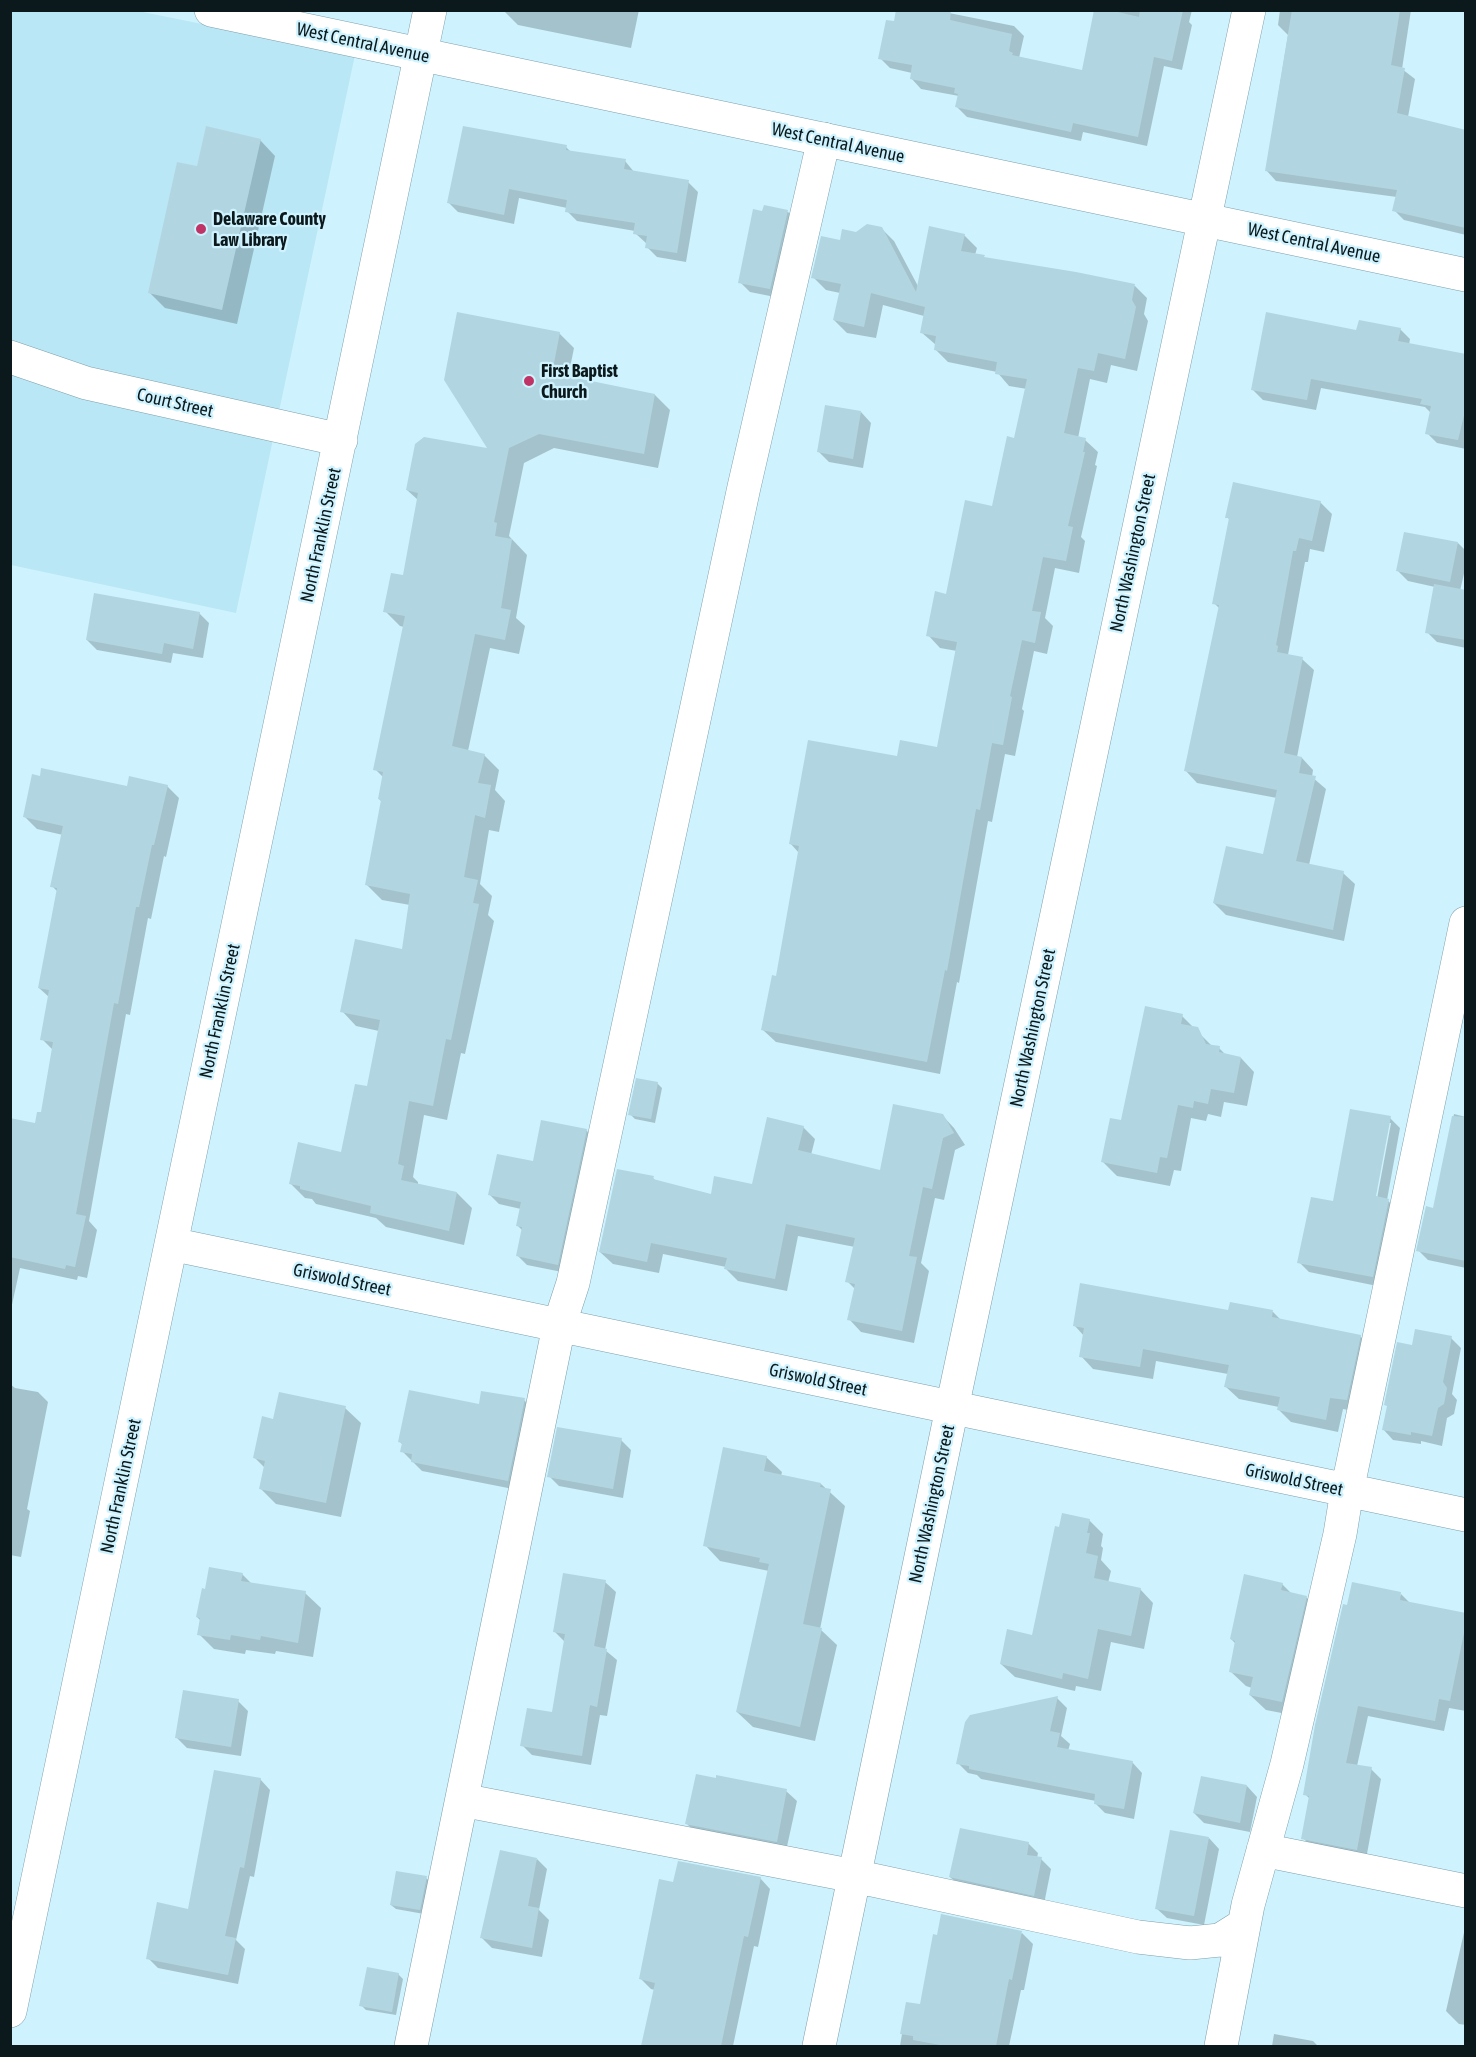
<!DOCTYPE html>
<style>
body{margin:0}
#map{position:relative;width:1476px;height:2057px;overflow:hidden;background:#cef3fe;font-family:"Asap Condensed",sans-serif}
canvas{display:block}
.frame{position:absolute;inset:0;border:12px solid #0b181c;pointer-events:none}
</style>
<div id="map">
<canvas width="1476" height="2057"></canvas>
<div class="frame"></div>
</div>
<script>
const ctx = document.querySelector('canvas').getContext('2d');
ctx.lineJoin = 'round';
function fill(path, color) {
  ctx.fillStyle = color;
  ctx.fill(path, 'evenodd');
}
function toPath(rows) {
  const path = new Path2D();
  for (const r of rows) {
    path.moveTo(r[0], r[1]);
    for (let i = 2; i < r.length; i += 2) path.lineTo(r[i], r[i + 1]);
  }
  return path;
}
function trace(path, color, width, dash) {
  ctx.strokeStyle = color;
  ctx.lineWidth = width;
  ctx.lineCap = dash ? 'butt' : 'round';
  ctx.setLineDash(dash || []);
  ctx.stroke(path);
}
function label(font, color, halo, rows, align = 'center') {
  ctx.font = font + ' "Asap Condensed",sans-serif';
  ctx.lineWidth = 4.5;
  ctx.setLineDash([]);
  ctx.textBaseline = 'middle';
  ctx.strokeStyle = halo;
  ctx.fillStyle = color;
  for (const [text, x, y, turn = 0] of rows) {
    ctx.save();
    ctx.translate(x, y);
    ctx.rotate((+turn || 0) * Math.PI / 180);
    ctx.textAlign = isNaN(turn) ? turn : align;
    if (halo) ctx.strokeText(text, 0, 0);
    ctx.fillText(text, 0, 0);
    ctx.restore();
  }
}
const built = toPath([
 [11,11,138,11,355,55,236,613,11,565]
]);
const shadow = toPath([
 [503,10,639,10,631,48,518,25],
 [934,10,1014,26,1024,36,1019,58,1084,71,1096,10,1192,10,1189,22,1192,25,1182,70,1164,66,1147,146,1083,132,1081,141,967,117,957,107,959,96,921,89,911,78,912,73,890,68,880,58,895,23],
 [1280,10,1411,10,1402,69,1415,79,1408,117,1466,131,1466,235,1404,220,1394,210,1397,197,1276,181,1266,170,1288,35,1278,25],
 [260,140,275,156,237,324,165,308,150,293,198,168],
 [566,147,571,152,625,161,635,173,688,182,698,192,686,262,657,257,647,247,647,244,635,233,635,231,577,221,567,211,567,208,519,198,514,224,458,212,448,202],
 [765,207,788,212,798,222,780,298,750,292,740,282],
 [881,228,894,241,919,288,964,235,977,248,975,255,986,259,1135,286,1147,298,1144,314,1148,321,1137,371,1111,365,1107,383,1090,379,1078,438,1085,440,1098,452,1095,465,1097,466,1081,537,1085,541,1079,573,1055,568,1045,618,1053,626,1047,654,1034,651,1022,709,1024,711,1015,756,1005,754,992,822,988,821,959,983,957,982,940,1074,776,1042,763,1030,777,977,799,853,790,843,898,758,938,748,957,651,940,648,928,635,994,507,1015,440,1027,389,1009,386,997,372,948,362,935,349,936,345,921,332,924,316,883,305,876,338,847,333,834,320,840,293,826,290,813,277,841,242,857,233],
 [1400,329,1410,339,1409,345,1466,356,1466,449,1437,443,1427,433,1431,413,1425,407,1321,388,1316,410,1263,400,1253,390,1358,332],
 [559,333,574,348,568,378,655,395,670,410,658,468,554,448,524,463,509,536,527,555,516,618,525,626,519,654,490,648,468,751,484,755,499,770,495,790,505,801,499,832,489,830,480,884,492,896,488,915,494,921,465,1054,461,1053,447,1120,424,1115,413,1177,418,1182,418,1185,457,1193,472,1208,464,1245,386,1227,376,1218,316,1204,312,1199,305,1198,290,1183,343,1153,368,1088,379,1031,356,1026,342,1011,403,951,410,905,382,900,367,885,382,802,379,799,384,778,375,769,404,627,400,626,385,611,404,577,418,500,407,490,490,450],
 [861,412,871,423,863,468,829,462,819,452],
 [1320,502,1332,514,1324,552,1310,549,1308,562,1305,562,1288,655,1302,659,1314,670,1297,757,1302,758,1313,770,1312,777,1326,789,1309,865,1343,873,1355,884,1344,941,1226,915,1214,903,1264,855,1277,798,1197,783,1186,771,1220,609,1214,603,1230,520,1227,517],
 [1458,543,1466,551,1466,565,1460,591,1466,592,1466,648,1437,642,1427,632,1435,587,1408,581,1398,571],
 [199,613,209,623,203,658,173,653,171,663,97,650,87,640],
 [167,786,179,798,166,857,164,856,151,919,148,918,130,1015,126,1014,89,1221,97,1230,87,1278,78,1276,77,1280,20,1268,10,1314,10,1124,36,1125,42,1114,53,1050,42,1039,49,997,39,988,58,892,52,886,63,835,37,829,25,817,128,788],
 [1182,1016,1213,1047,1219,1048,1226,1055,1241,1058,1254,1072,1247,1106,1224,1102,1221,1117,1208,1114,1206,1121,1191,1118,1181,1171,1174,1170,1170,1186,1117,1176,1103,1162,1122,1122],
 [657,1083,662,1088,655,1123,635,1119,630,1114],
 [1454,1114,1466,1117,1466,1268,1428,1260,1418,1250,1434,1210],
 [942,1115,954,1128,965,1145,955,1150,944,1200,935,1198,921,1263,929,1271,914,1343,861,1332,849,1319,855,1289,847,1281,855,1247,798,1236,787,1291,738,1281,726,1269,726,1267,663,1254,659,1273,613,1264,600,1252,653,1178,657,1182,712,1195,753,1186,803,1127,815,1139,811,1155,881,1172],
 [1390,1118,1400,1128,1387,1200,1398,1210,1382,1287,1309,1272,1299,1262,1334,1203],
 [1388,1123,1391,1123,1376,1204,1373,1203],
 [586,1130,596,1140,567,1273,527,1265,518,1256,523,1231,517,1225,521,1209,499,1204,490,1195],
 [1230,1311,1273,1312,1281,1320,1360,1336,1372,1349,1359,1412,1343,1409,1338,1432,1291,1422,1279,1410,1279,1407,1239,1399,1226,1387,1228,1374,1156,1361,1153,1379,1093,1369,1081,1356,1084,1336,1075,1326],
 [1451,1338,1461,1348,1452,1394,1457,1400,1454,1414,1447,1418,1442,1446,1421,1441,1421,1444,1393,1440,1383,1429,1414,1347],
 [10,1384,15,1388,38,1392,48,1402,27,1509,30,1511,21,1557,10,1555],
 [524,1400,534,1410,518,1490,422,1471,402,1451,403,1445,400,1442,480,1406],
 [345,1408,361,1423,341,1517,276,1504,261,1489,265,1468,255,1458,275,1420],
 [621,1440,631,1450,623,1498,559,1486,549,1476],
 [766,1457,782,1472,781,1476,821,1484,845,1506,820,1629,837,1645,815,1741,753,1727,737,1712,769,1571,720,1561,705,1545],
 [1089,1520,1103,1534,1101,1546,1103,1548,1101,1560,1111,1571,1108,1583,1140,1589,1153,1603,1144,1649,1111,1642,1101,1691,1076,1686,1075,1691,1015,1677,1001,1664,1033,1636],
 [242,1574,252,1584,305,1593,321,1608,313,1657,276,1651,275,1654,246,1650,245,1654,214,1649,199,1634,201,1621,197,1617],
 [605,1582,616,1592,605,1650,617,1660,607,1716,600,1715,591,1765,532,1755,522,1745,553,1714,565,1642,555,1632],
 [1282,1584,1292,1594,1306,1597,1321,1612,1297,1716,1266,1710,1250,1695,1252,1688,1246,1686,1230,1671,1236,1644,1231,1639],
 [1401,1594,1411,1604,1466,1615,1466,1711,1449,1708,1444,1731,1368,1716,1357,1766,1371,1769,1381,1779,1366,1859,1313,1848,1303,1838,1310,1799,1305,1794],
 [1057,1698,1067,1708,1061,1736,1070,1744,1068,1751,1132,1762,1142,1773,1134,1819,1105,1813,1095,1803,1096,1801,981,1779,977,1775,968,1773,958,1763],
 [238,1701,248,1711,241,1756,187,1748,177,1738],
 [260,1779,270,1790,254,1877,250,1876,236,1940,245,1949,238,1984,158,1968,148,1958,190,1910],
 [717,1780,786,1791,797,1801,786,1851,697,1834,687,1824],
 [1247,1786,1257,1797,1250,1832,1204,1823,1194,1813],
 [1209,1838,1219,1849,1204,1925,1167,1918,1156,1908],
 [1028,1843,1038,1853,1037,1858,1041,1859,1051,1869,1044,1904,960,1886,950,1877],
 [537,1859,547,1869,539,1910,549,1920,542,1957,492,1948,482,1938],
 [426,1878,431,1882,424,1914,396,1909,391,1905],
 [760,1878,770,1889,758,1947,754,1946,733,2046,642,2046,655,1990,651,1989,641,1979,674,1883],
 [1465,1928,1466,1928,1466,2025,1459,2024,1446,2011],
 [1022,1933,1033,1944,1024,1990,1021,1990,1009,2046,900,2046,907,2003,922,2006],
 [398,1974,403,1979,396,2015,366,2010,361,2005],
 [1274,2034,1313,2041,1318,2046,1272,2046]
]);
const building = toPath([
 [896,10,951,10,950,20,1012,34,1009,51,1013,53,1012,55,1082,70,1094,10,1109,10,1139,17,1140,10,1183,10,1172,61,1154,57,1138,137,1073,123,1071,132,955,107,958,94,954,93,955,88,910,79,912,65,878,59,886,20,894,21],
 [1292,10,1400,10,1391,65,1405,68,1397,113,1466,130,1466,228,1392,211,1397,190,1265,171],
 [206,126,261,139,222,310,148,293,177,162,197,166],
 [463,126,567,145,566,150,626,159,624,169,689,180,677,253,645,248,647,236,633,234,635,223,565,212,567,200,509,189,504,215,447,203],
 [764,205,788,210,770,289,738,283,753,209,762,211],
 [867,224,882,227,916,292,929,226,965,234,961,251,985,255,984,257,1076,272,1135,284,1132,300,1136,307,1125,359,1098,353,1094,371,1078,368,1064,433,1086,438,1083,452,1085,452,1068,526,1073,527,1066,561,1043,557,1032,611,1041,612,1035,643,1022,640,1010,696,1012,697,1003,745,992,743,980,810,976,809,947,971,945,970,927,1062,761,1030,772,975,776,976,799,846,789,844,808,740,897,756,900,740,937,747,957,642,926,636,935,591,946,594,965,500,992,506,1007,436,1014,438,1027,379,995,374,997,362,934,350,936,336,920,333,925,307,871,293,864,327,833,320,841,284,811,278,821,236,840,240,842,229,856,232],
 [457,312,560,332,552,373,655,394,644,454,539,434,509,448,494,522,497,523,495,536,512,539,501,608,511,610,505,640,475,634,452,746,485,754,478,783,491,785,485,818,475,815,464,877,478,880,473,903,479,904,451,1040,446,1039,433,1106,409,1101,398,1164,404,1166,401,1180,457,1192,449,1231,370,1213,371,1206,300,1189,300,1186,289,1184,298,1142,341,1152,355,1084,367,1086,380,1020,340,1012,355,939,402,949,410,894,365,885,381,800,378,799,383,772,373,770,405,616,383,612,391,573,403,575,418,493,406,490,415,444,424,437,487,448,444,380],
 [1266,312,1356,330,1359,320,1401,328,1398,341,1466,354,1466,407,1458,440,1425,434,1431,406,1420,404,1422,399,1311,379,1307,400,1251,390],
 [825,405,861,411,853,459,817,452],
 [1233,482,1321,501,1312,541,1299,538,1296,551,1293,551,1276,645,1278,646,1277,652,1303,657,1284,753,1302,757,1299,773,1316,776,1296,861,1344,871,1333,930,1213,903,1226,846,1263,854,1277,790,1184,771,1219,605,1212,604,1229,518,1225,518],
 [1404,532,1458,542,1450,582,1396,571],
 [1434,584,1466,590,1466,640,1425,633],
 [94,593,200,612,193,649,164,643,162,654,86,640],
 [41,768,127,786,129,776,168,785,154,845,152,845,139,907,136,907,118,1004,114,1003,76,1214,86,1216,75,1267,66,1265,65,1269,10,1257,10,1118,35,1123,37,1112,41,1112,53,1042,40,1040,49,990,38,988,57,888,50,887,63,826,23,817,32,774,40,776],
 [1145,1006,1183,1014,1181,1024,1198,1027,1206,1044,1220,1046,1219,1052,1241,1057,1234,1093,1211,1089,1208,1104,1194,1101,1193,1108,1178,1105,1167,1158,1160,1157,1157,1173,1101,1162,1110,1118,1121,1120],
 [636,1078,658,1082,651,1119,628,1115],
 [893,1104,943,1114,954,1133,943,1138,932,1189,923,1187,909,1256,917,1257,902,1331,847,1320,855,1284,845,1282,855,1238,786,1224,775,1279,724,1269,727,1258,651,1243,647,1262,599,1252,617,1169,654,1176,653,1179,711,1194,714,1176,752,1184,767,1117,804,1126,798,1150,880,1170],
 [1350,1109,1391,1116,1376,1196,1389,1199,1373,1277,1297,1263,1311,1197,1333,1201],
 [1452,1116,1466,1117,1466,1261,1416,1251,1426,1206,1433,1208],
 [541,1120,587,1129,558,1265,516,1256,522,1227,516,1226,521,1202,488,1195,497,1154,533,1161],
 [1080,1283,1228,1310,1230,1302,1273,1310,1272,1317,1361,1335,1347,1400,1330,1398,1326,1420,1277,1410,1280,1397,1224,1387,1229,1365,1143,1349,1140,1367,1079,1357,1084,1328,1073,1326],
 [1415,1329,1452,1336,1443,1382,1447,1388,1444,1404,1438,1408,1432,1436,1411,1432,1411,1435,1382,1430,1387,1406,1384,1405,1397,1342,1412,1345],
 [409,1390,479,1404,481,1391,525,1398,508,1481,411,1462,412,1454,400,1452,402,1443,398,1442],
 [279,1392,346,1406,326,1503,259,1489,265,1461,253,1458,262,1416,273,1419],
 [557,1427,622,1438,613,1489,547,1477],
 [723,1447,767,1456,764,1471,821,1483,820,1487,831,1489,803,1624,822,1628,800,1727,736,1712,769,1564,759,1562,760,1558,703,1546],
 [1062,1513,1090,1519,1087,1533,1090,1533,1086,1553,1098,1556,1094,1578,1141,1588,1131,1636,1098,1629,1088,1679,1063,1673,1062,1679,1000,1664,1007,1629,1032,1635,1055,1526,1059,1527],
 [209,1567,243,1573,241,1581,306,1591,298,1643,261,1636,260,1640,231,1635,230,1640,197,1635,200,1618,196,1617,202,1588,205,1589],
 [563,1573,606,1580,594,1646,607,1649,597,1707,590,1705,582,1756,520,1746,527,1708,552,1712,565,1634,553,1632],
 [1244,1574,1283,1583,1281,1590,1307,1596,1282,1702,1249,1695,1253,1677,1229,1672,1235,1641,1230,1639],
 [1352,1582,1401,1592,1400,1600,1466,1613,1466,1623,1450,1701,1439,1699,1435,1721,1358,1706,1346,1763,1372,1767,1357,1850,1301,1839,1309,1796,1303,1795,1315,1725,1343,1604,1347,1605],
 [183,1690,239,1699,231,1747,175,1738],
 [1058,1696,1050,1731,1060,1733,1057,1747,1133,1761,1124,1809,1094,1804,1095,1794,969,1769,969,1766,956,1764,965,1722,970,1715],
 [214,1770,261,1778,244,1868,240,1867,225,1936,236,1938,228,1975,146,1959,157,1902,188,1909],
 [696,1774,716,1778,716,1775,787,1789,777,1842,685,1824],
 [1201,1776,1247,1785,1240,1823,1193,1813],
 [960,1828,1029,1842,1027,1855,1042,1857,1034,1896,949,1877],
 [1170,1830,1209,1837,1194,1916,1155,1909],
 [500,1850,537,1858,528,1906,539,1908,532,1948,480,1938],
 [678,1861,761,1877,748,1937,744,1936,721,2046,641,2046,655,1983,639,1979,659,1879,673,1882],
 [396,1871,427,1876,420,1910,390,1905],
 [941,1914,1022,1931,1012,1980,1009,1979,996,2046,946,2046,913,2040,913,2036,900,2034,906,2002,920,2004,933,1934,937,1935],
 [367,1967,399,1973,392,2012,359,2006]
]);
const minor = toPath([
 [10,357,86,383,341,440],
 [171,1244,1466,1515],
 [462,1800,854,1876,1138,1937,1190,1943,1220,1940,1244,1925],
 [1263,1850,1466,1891],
 [10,2011,430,10],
 [411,2046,559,1326,573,1283,744,487,824,139],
 [819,2046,952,1408,1249,10],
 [1221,2046,1248,1905,1287,1764,1340,1534,1347,1491,1466,923]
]);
const major = toPath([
 [211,10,1466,275]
]);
const markers = [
 [201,229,6,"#c03365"],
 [529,381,6,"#c03365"]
];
const streetNames = [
 ["West Central Avenue",363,43,12],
 ["West Central Avenue",838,143,12],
 ["West Central Avenue",1314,243,12],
 ["Court Street",175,403,13],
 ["North Franklin Street",321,535,-78],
 ["North Washington Street",1133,553,-78],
 ["North Franklin Street",220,1011,-78],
 ["North Washington Street",1033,1028,-78],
 ["Griswold Street",342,1280,12],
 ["Griswold Street",818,1380,12],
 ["Griswold Street",1294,1480,12],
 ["North Franklin Street",121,1486,-78],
 ["North Washington Street",932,1504,-78]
];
const poiNames = [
 ["Delaware County",213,219],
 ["Law Library",213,240],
 ["First Baptist",541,371],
 ["Church",541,392]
];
fill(built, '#bae7f5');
fill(shadow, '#0003');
fill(building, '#b2d6e1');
trace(minor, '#7ea0ab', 34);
trace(major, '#7ea0ab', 34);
trace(minor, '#fff', 33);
trace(major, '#fff', 33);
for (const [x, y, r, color] of markers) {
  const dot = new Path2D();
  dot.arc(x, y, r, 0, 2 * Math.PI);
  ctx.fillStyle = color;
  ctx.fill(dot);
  trace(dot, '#cef3fe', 2);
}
label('18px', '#0b181c', '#cef3fe', streetNames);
label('bold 18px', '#0b181c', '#cef3fe', poiNames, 'left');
</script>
